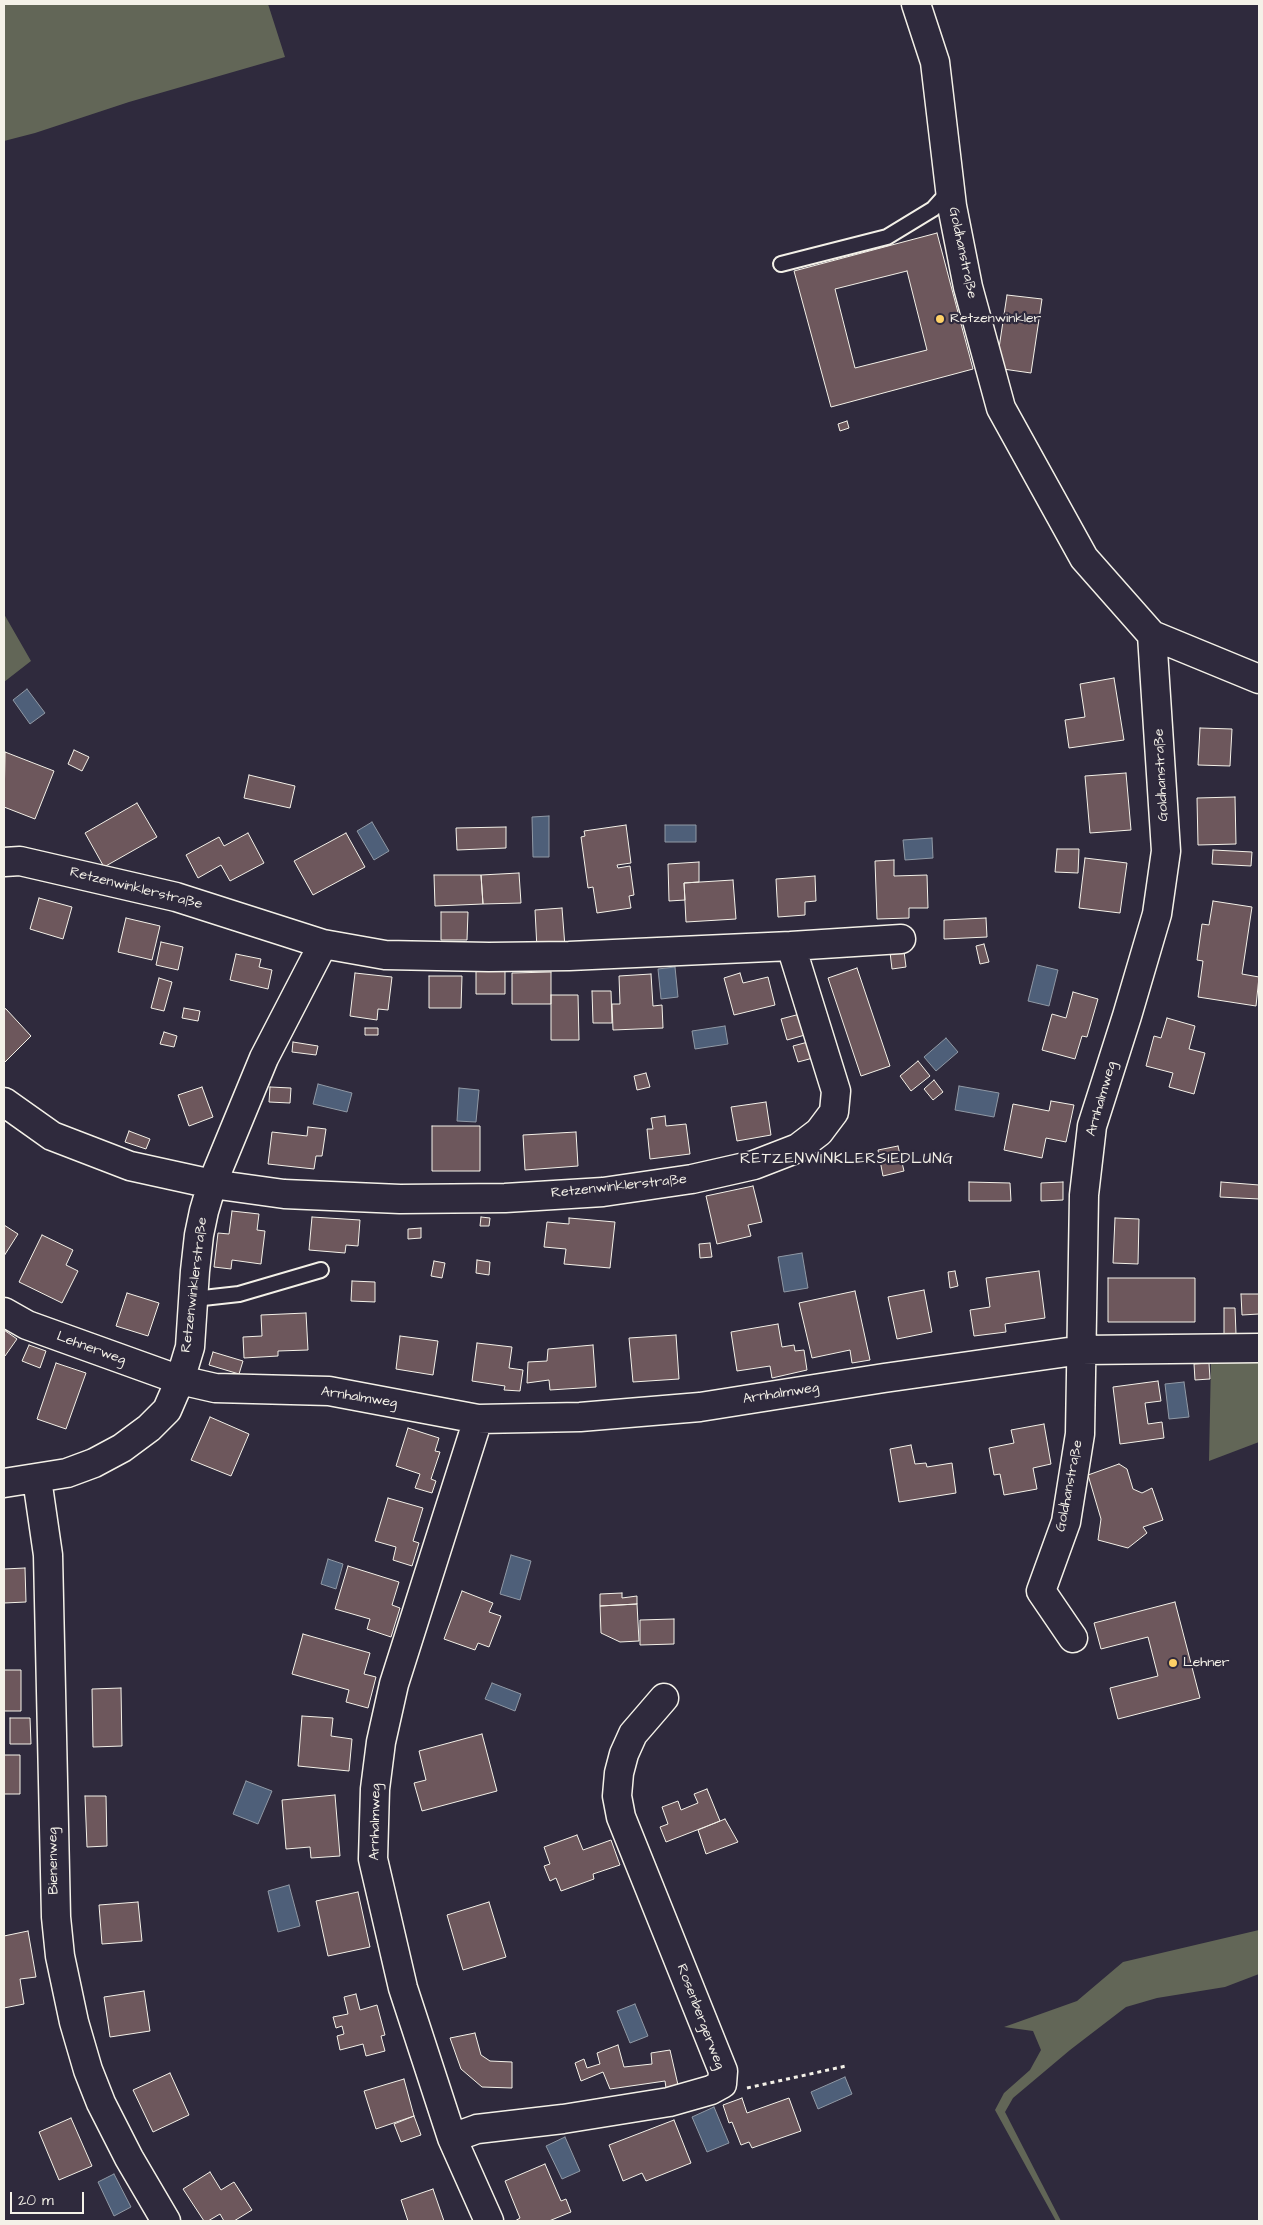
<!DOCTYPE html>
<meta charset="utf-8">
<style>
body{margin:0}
#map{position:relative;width:1263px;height:2225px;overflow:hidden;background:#2f2a3d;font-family:"Architects Daughter",sans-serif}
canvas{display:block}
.frame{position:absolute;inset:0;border:5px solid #f4f1e8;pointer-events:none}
.scale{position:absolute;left:10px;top:2192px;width:74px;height:22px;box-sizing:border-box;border:2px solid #f4f1e8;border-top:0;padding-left:6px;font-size:15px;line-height:18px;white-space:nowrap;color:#f4f1e8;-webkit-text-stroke:4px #2f2a3d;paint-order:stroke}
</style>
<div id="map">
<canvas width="1263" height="2225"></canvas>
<div class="frame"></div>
<div class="scale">20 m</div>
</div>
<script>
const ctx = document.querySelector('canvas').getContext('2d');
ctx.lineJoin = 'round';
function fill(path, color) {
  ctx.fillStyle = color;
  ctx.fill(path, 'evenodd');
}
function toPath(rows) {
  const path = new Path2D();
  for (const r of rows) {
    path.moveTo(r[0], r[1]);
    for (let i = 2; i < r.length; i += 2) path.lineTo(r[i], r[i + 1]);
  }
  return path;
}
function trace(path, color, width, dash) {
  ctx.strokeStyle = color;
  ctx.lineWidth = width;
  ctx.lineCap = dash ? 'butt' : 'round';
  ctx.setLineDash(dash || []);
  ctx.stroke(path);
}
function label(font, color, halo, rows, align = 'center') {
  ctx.font = font + ' "Architects Daughter",sans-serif';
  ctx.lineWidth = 4.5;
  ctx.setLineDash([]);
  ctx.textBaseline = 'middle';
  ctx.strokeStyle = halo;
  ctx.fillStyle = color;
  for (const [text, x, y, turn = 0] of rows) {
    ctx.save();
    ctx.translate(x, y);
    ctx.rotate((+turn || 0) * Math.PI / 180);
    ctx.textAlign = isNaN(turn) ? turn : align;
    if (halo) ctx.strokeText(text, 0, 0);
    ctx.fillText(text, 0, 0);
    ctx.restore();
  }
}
const green = toPath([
 [4,4,268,4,285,57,129,102,35,133,4,141],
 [4,614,31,661,4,682],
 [1211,1360,1259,1360,1259,1442,1209,1461],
 [1259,1930,1259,1974,1225,1987,1157,1998,1126,2007,1070,2050,1013,2098,1005,2112,1061,2221,1056,2221,995,2110,1004,2093,1030,2070,1041,2050,1033,2031,1004,2027,1077,2001,1123,1962]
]);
const water = toPath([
 [27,689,45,713,30,724,13,700,27,689],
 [549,816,549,857,533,857,532,817,549,816],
 [372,822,389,851,374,860,357,831,372,822],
 [665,825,696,825,696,842,665,842,665,825],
 [932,838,933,858,905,860,903,840,932,838],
 [1037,965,1058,970,1049,1006,1028,1001,1037,965],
 [675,967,678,997,661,999,658,969,675,967],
 [725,1026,728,1044,695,1049,692,1031,725,1026],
 [946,1038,958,1052,936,1071,924,1057,946,1038],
 [318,1084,352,1093,347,1112,313,1104,318,1084],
 [959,1086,999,1093,994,1117,955,1110,959,1086],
 [459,1088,479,1090,476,1122,457,1121,459,1088],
 [802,1253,808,1288,784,1292,778,1257,802,1253],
 [1184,1382,1189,1417,1169,1419,1165,1384,1184,1382],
 [511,1555,531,1561,520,1600,500,1594,511,1555],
 [328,1559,343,1564,336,1589,321,1584,328,1559],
 [492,1683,521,1694,515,1711,485,1699,492,1683],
 [246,1781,272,1791,258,1824,233,1814,246,1781],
 [289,1885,300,1926,278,1932,268,1891,289,1885],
 [635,2004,648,2036,630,2043,617,2011,635,2004],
 [845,2077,852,2094,818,2109,811,2092,845,2077],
 [714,2107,729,2143,707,2152,692,2117,714,2107],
 [565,2137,580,2171,562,2179,546,2146,565,2137],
 [114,2174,131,2207,114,2216,98,2182,114,2174]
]);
const building = toPath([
 [937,233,973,369,831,407,794,271,937,233],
 [907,271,927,350,855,368,835,289,907,271],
 [1007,295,1042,299,1031,373,996,368,1007,295],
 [847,421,849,428,840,431,838,424,847,421],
 [1114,678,1124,740,1069,748,1065,720,1085,717,1080,684,1114,678],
 [1200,728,1232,729,1230,766,1198,765,1200,728],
 [74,750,89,757,82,771,68,764,74,750],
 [5,752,54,771,35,819,4,807,5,752],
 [1126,773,1131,830,1090,833,1085,776,1126,773],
 [249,775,295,786,290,808,244,798,249,775],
 [1235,797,1236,844,1198,845,1197,798,1235,797],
 [137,803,157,837,104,867,85,833,137,803],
 [626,825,631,863,617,865,618,868,630,866,634,895,629,896,631,908,597,913,593,887,588,888,581,837,585,836,584,831,626,825],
 [506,827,506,848,457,850,456,828,506,827],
 [248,833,264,863,230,881,221,865,198,878,186,855,219,837,224,846,248,833],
 [346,833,365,867,313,895,294,861,346,833],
 [1057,849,1079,849,1078,873,1055,872,1057,849],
 [1213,850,1252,852,1251,866,1212,864,1213,850],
 [1085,858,1127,863,1120,913,1079,908,1085,858],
 [894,860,894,876,927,875,928,908,909,908,909,918,877,919,875,861,894,860],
 [699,862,699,882,684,883,685,900,669,901,668,864,699,862],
 [519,873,521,903,483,904,481,875,519,873],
 [434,875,481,875,483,904,435,906,434,875],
 [815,876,816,901,805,902,805,915,778,917,776,879,815,876],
 [733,880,736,919,686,922,684,883,733,880],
 [39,898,72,907,63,939,30,929,39,898],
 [1213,901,1252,907,1242,974,1259,977,1256,1006,1198,997,1203,961,1197,960,1202,924,1209,925,1213,901],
 [562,908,565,947,537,949,535,910,562,908],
 [441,912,468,912,467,940,441,940,441,912],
 [126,918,160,926,152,960,118,952,126,918],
 [986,918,987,937,944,939,944,920,986,918],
 [161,942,183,947,178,970,156,965,161,942],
 [984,944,989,962,980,964,976,946,984,944],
 [904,951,906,967,892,969,890,952,904,951],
 [236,954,261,959,259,967,272,970,268,989,230,980,236,954],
 [857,968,890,1066,861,1076,828,978,857,968],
 [476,971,505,971,505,994,476,994,476,971],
 [551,972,551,1004,512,1004,512,973,551,972],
 [355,973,392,977,388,1010,378,1009,377,1020,350,1016,355,973],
 [740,973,743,983,768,977,775,1005,734,1015,724,978,740,973],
 [651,974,653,1006,662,1005,663,1028,613,1030,612,1004,620,1004,619,976,651,974],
 [429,976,462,976,461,1008,429,1008,429,976],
 [159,978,172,982,164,1011,151,1008,159,978],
 [592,991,611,991,612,1023,593,1023,592,991],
 [1073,992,1098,999,1087,1037,1082,1036,1075,1059,1042,1050,1052,1014,1066,1018,1073,992],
 [551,995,578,995,579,1040,551,1040,551,995],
 [4,1008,6,1009,31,1036,4,1063,4,1008],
 [184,1008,200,1011,198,1021,182,1018,184,1008],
 [800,1014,805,1035,787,1040,781,1019,800,1014],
 [1167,1018,1195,1026,1189,1049,1205,1053,1194,1094,1169,1087,1173,1073,1146,1066,1154,1036,1161,1038,1167,1018],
 [365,1028,378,1028,378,1035,365,1035,365,1028],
 [164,1032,177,1036,174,1047,160,1044,164,1032],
 [293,1042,318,1046,316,1055,292,1052,293,1042],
 [808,1042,813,1058,798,1062,793,1046,808,1042],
 [918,1061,930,1076,911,1091,900,1076,918,1061],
 [646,1073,650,1087,637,1090,634,1076,646,1073],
 [934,1080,943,1092,933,1100,924,1089,934,1080],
 [202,1087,213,1117,189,1126,178,1095,202,1087],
 [270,1087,291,1088,290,1103,269,1102,270,1087],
 [1051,1101,1074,1105,1066,1142,1046,1138,1042,1158,1004,1150,1013,1104,1049,1111,1051,1101],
 [766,1102,771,1135,737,1141,731,1107,766,1102],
 [665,1116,666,1126,686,1124,690,1154,650,1159,647,1129,653,1129,651,1118,665,1116],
 [432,1126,480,1126,480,1171,432,1171,432,1126],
 [308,1127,326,1129,322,1156,316,1156,314,1169,268,1164,272,1132,307,1136,308,1127],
 [129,1131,150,1139,146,1149,125,1142,129,1131],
 [576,1132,578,1166,525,1170,523,1135,576,1132],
 [898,1146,904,1171,883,1176,878,1150,898,1146],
 [969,1182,1010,1183,1011,1201,969,1201,969,1182],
 [1063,1182,1063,1200,1041,1201,1041,1183,1063,1182],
 [1221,1182,1259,1185,1259,1199,1220,1197,1221,1182],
 [753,1186,762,1222,748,1225,751,1236,717,1244,706,1196,753,1186],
 [232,1211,259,1214,257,1230,265,1231,261,1264,232,1260,231,1269,214,1267,218,1233,229,1234,232,1211],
 [312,1217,360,1220,358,1246,346,1245,345,1253,309,1250,312,1217],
 [481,1217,490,1218,489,1226,480,1226,481,1217],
 [569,1218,615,1222,610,1268,564,1264,566,1249,544,1247,547,1222,569,1224,569,1218],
 [1115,1218,1139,1219,1138,1264,1113,1263,1115,1218],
 [4,1225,18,1234,4,1256,4,1225],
 [421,1228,421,1238,408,1239,408,1229,421,1228],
 [42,1235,73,1250,66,1265,78,1271,62,1303,19,1282,42,1235],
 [710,1243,712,1257,700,1258,699,1244,710,1243],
 [477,1260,490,1262,489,1275,476,1273,477,1260],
 [434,1261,445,1263,442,1278,431,1276,434,1261],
 [955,1271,958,1286,950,1288,948,1272,955,1271],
 [1039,1271,1045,1318,1005,1324,1006,1332,974,1336,970,1310,990,1307,986,1278,1039,1271],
 [1108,1278,1195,1278,1195,1322,1108,1322,1108,1278],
 [352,1281,375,1282,375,1302,351,1301,352,1281],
 [924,1290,932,1332,897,1339,888,1297,924,1290],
 [855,1291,870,1360,852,1363,850,1350,812,1358,799,1303,855,1291],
 [127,1293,159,1303,148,1336,116,1326,127,1293],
 [1241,1294,1259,1294,1259,1314,1242,1315,1241,1294],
 [1224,1308,1235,1308,1236,1334,1224,1335,1224,1308],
 [306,1313,308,1350,278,1351,278,1356,244,1358,243,1337,262,1336,261,1315,306,1313],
 [778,1324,782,1347,794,1345,795,1351,804,1350,807,1370,772,1378,770,1366,737,1371,731,1332,778,1324],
 [4,1330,17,1339,5,1356,4,1355,4,1330],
 [676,1335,679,1379,633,1382,629,1338,676,1335],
 [400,1336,438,1341,433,1375,396,1369,400,1336],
 [477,1343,512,1347,509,1368,523,1370,520,1391,504,1390,505,1386,472,1381,477,1343],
 [29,1345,46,1351,40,1368,22,1361,29,1345],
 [593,1345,596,1387,550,1390,549,1380,527,1383,528,1362,547,1361,548,1349,593,1345],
 [213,1352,243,1361,239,1374,209,1365,213,1352],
 [56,1363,86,1373,66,1429,37,1419,56,1363],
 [1209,1363,1210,1379,1195,1380,1194,1364,1209,1363],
 [1158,1381,1161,1401,1145,1403,1148,1424,1162,1422,1164,1438,1120,1444,1113,1387,1158,1381],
 [210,1417,249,1434,231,1476,191,1460,210,1417],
 [1044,1424,1051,1464,1033,1468,1037,1489,1004,1495,1000,1474,994,1475,989,1448,1014,1443,1011,1430,1044,1424],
 [408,1428,439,1438,435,1451,440,1452,431,1479,436,1481,432,1493,415,1488,420,1474,396,1466,408,1428],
 [911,1445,915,1464,926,1463,927,1467,952,1463,956,1493,899,1502,890,1449,911,1445],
 [1119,1464,1127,1469,1133,1489,1142,1493,1152,1488,1163,1520,1143,1527,1147,1533,1128,1548,1098,1540,1101,1519,1088,1475,1119,1464],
 [388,1498,423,1508,413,1541,419,1543,412,1566,393,1560,396,1547,375,1541,388,1498],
 [348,1566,399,1582,392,1605,400,1608,391,1637,367,1629,370,1619,335,1609,348,1566],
 [25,1568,26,1602,4,1603,4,1569,25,1568],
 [462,1591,493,1603,489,1612,501,1616,489,1647,478,1643,475,1650,444,1639,462,1591],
 [622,1593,622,1598,637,1596,637,1604,600,1606,600,1594,622,1593],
 [1175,1602,1200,1698,1118,1719,1110,1688,1158,1676,1148,1637,1101,1649,1094,1623,1175,1602],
 [637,1604,639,1641,620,1642,601,1633,600,1606,637,1604],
 [674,1619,674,1644,640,1645,640,1620,674,1619],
 [303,1634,370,1653,364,1674,376,1677,368,1708,346,1702,349,1690,292,1674,303,1634],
 [4,1670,21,1670,21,1711,4,1711,4,1670],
 [121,1688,122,1746,93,1747,92,1689,121,1688],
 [302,1716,333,1718,331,1736,352,1739,349,1771,298,1766,302,1716],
 [10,1718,30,1718,31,1744,10,1744,10,1718],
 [482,1734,497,1791,422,1811,414,1783,426,1780,419,1751,482,1734],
 [4,1755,20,1755,20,1794,4,1794,4,1755],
 [707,1789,720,1821,666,1842,660,1827,668,1824,662,1807,678,1801,681,1810,698,1803,694,1794,707,1789],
 [335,1795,340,1856,311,1858,310,1847,286,1849,282,1800,335,1795],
 [85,1796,106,1796,107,1846,87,1847,85,1796],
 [725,1819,738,1842,706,1854,698,1830,725,1819],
 [577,1835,583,1850,611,1840,620,1865,593,1874,594,1879,561,1891,556,1878,550,1881,544,1866,550,1864,544,1847,577,1835],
 [358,1892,370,1947,328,1956,316,1901,358,1892],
 [138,1902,142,1941,102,1944,99,1905,138,1902],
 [489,1902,506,1957,463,1970,447,1915,489,1902],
 [28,1931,36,1977,20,1979,24,2004,4,2008,4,1936,28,1931],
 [144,1991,150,2031,110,2037,104,1997,144,1991],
 [356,1994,360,2010,377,2005,385,2035,381,2036,385,2051,366,2056,363,2044,340,2050,337,2036,344,2034,342,2026,336,2028,333,2017,348,2014,344,1997,356,1994],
 [475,2033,481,2055,490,2061,512,2062,512,2088,482,2087,461,2069,450,2038,475,2033],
 [618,2045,624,2067,652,2064,651,2053,670,2050,678,2085,666,2088,665,2081,610,2089,603,2072,581,2081,575,2063,584,2059,587,2068,600,2064,597,2053,618,2045],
 [170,2073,189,2115,153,2132,133,2090,170,2073],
 [404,2079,414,2116,376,2129,364,2091,404,2079],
 [742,2098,747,2113,789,2098,801,2131,752,2148,749,2142,741,2145,732,2122,729,2123,723,2105,742,2098],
 [414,2116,421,2135,401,2142,394,2124,414,2116],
 [71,2118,92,2166,59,2180,39,2132,71,2118],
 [674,2120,691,2163,646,2181,642,2173,623,2181,609,2145,674,2120],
 [545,2164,561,2201,566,2199,571,2212,549,2221,515,2221,520,2218,505,2181,545,2164],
 [210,2172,221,2190,234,2182,252,2210,234,2221,224,2221,220,2214,208,2221,204,2221,183,2189,210,2172],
 [433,2189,444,2221,408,2221,401,2200,433,2189]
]);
const path = toPath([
 [747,2088,846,2066]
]);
const service = toPath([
 [781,264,887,237,933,209,950,190],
 [194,1299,239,1294,321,1270]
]);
const minor = toPath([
 [916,4,935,62,952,206,968,287,1001,408,1084,558,1152,635,1259,679],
 [4,862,20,861,176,897,323,944,385,955,489,957,569,956,791,946,836,1091,834,1112,819,1132,798,1148,754,1165,692,1179,603,1192,505,1198,400,1199,284,1194,212,1184,130,1166,52,1136,4,1102],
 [791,946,901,939],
 [4,1312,27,1325,180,1380,215,1388,329,1391,478,1419,580,1417,700,1407,884,1378,1082,1350,1259,1348],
 [478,1419,394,1684,381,1742,375,1789,373,1859,403,1988,452,2138,489,2221],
 [37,1479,48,1555,56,1917,60,1956,74,2022,88,2070,101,2103,129,2158,166,2221],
 [4,1483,67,1473,94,1463,122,1448,149,1428,167,1410,180,1380,190,1347,195,1271,199,1235,204,1211,212,1184,264,1058,323,944],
 [1073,1638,1041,1591,1066,1522,1080,1434,1084,1195,1092,1126,1127,1016,1157,914,1166,851,1152,635],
 [452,2138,477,2129,563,2119,669,2102,711,2090,722,2084,723,2071,621,1817,617,1796,619,1773,624,1754,633,1734,664,1698]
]);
const markers = [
 [940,319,5,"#ffd166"],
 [1173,1663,5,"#ffd166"]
];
const streetNames = [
 ["Goldhanstraße",962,253,78],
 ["Goldhanstraße",1162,775,-93],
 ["Retzenwinklerstraße",136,889,14],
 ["Arnhalmweg",1102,1099,-74],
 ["Retzenwinklerstraße",619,1187,-6],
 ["Retzenwinklerstraße",195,1285,-83],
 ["Lehnerweg",91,1349,20],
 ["Arnhalmweg",781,1394,-9],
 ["Arnhalmweg",359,1398,9],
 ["Goldhanstraße",1070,1486,-79],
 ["Arnhalmweg",376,1822,-89],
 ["Bienenweg",54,1861,-91],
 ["Rosenbergerweg",700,2017,69]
];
const poiNames = [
 ["Retzenwinkler",950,319],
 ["Lehner",1183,1663]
];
const neighbourhoodNames = [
 ["RETZENWINKLERSIEDLUNG",847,1160]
];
fill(green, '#626657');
fill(water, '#4e5f79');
trace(water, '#9099a5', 1);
fill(building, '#6d575c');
trace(building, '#f4f1e8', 1);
trace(service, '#f4f1e8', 18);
trace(minor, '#f4f1e8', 31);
trace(path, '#f4f1e8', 3, [4, 4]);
trace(service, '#2f2a3d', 14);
trace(minor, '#2f2a3d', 28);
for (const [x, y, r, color] of markers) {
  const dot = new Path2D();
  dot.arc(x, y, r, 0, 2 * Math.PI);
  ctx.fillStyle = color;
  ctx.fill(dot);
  trace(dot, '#2f2a3d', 2);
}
label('14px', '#f4f1e8', '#2f2a3d', streetNames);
label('14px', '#f4f1e8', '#2f2a3d', poiNames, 'left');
ctx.letterSpacing = '1px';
label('15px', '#f4f1e8', '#2f2a3d', neighbourhoodNames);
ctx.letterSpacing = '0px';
</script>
